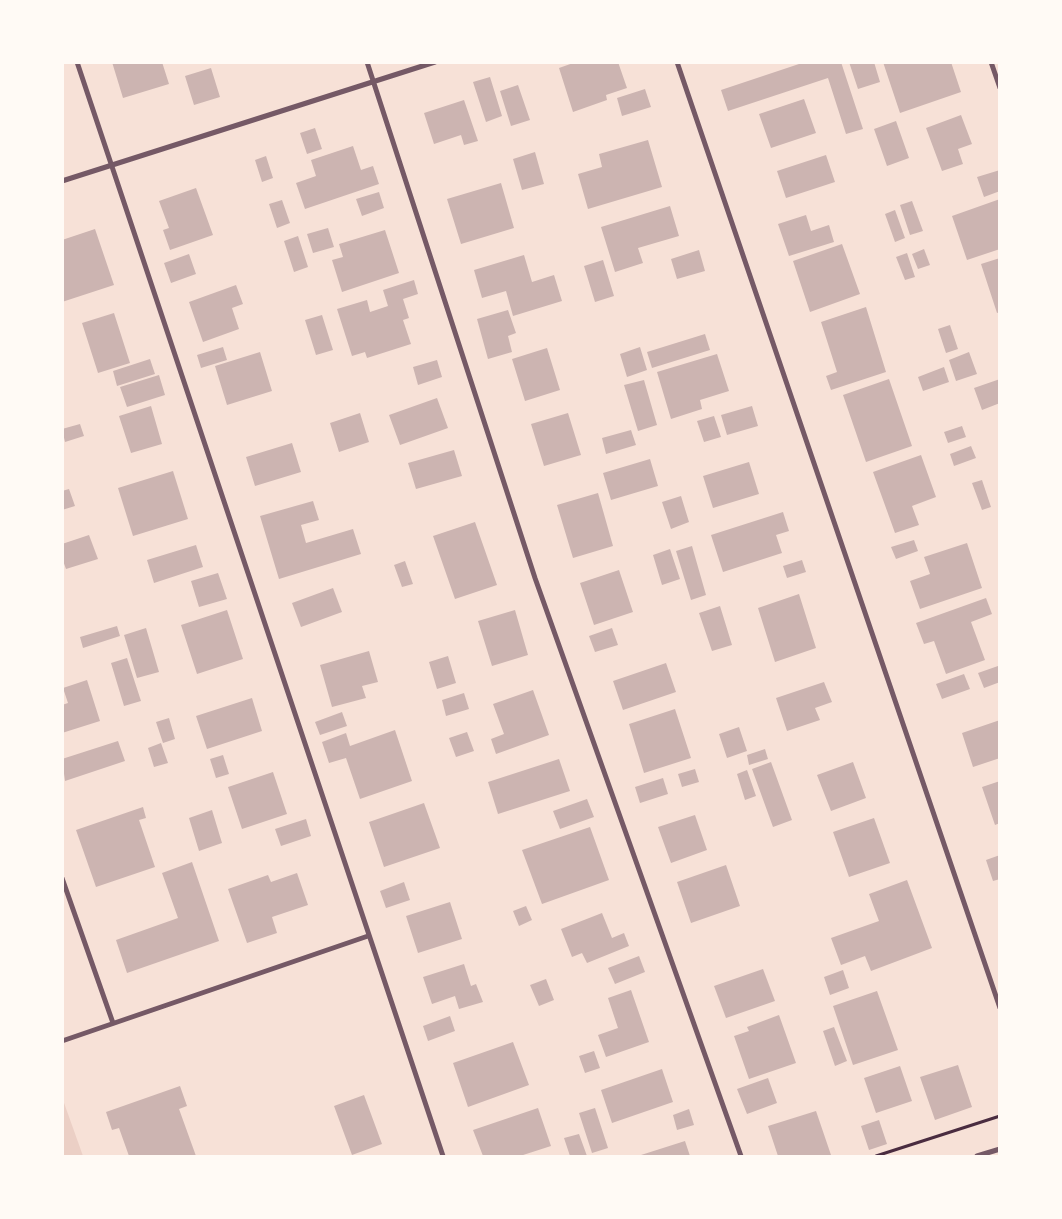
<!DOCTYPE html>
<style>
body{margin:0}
#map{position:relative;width:1062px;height:1219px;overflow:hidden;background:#f7e1d7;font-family:Mulish,sans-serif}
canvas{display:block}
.frame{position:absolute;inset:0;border:64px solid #fffaf5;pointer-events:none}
</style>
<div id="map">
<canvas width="1062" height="1219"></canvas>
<div class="frame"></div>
</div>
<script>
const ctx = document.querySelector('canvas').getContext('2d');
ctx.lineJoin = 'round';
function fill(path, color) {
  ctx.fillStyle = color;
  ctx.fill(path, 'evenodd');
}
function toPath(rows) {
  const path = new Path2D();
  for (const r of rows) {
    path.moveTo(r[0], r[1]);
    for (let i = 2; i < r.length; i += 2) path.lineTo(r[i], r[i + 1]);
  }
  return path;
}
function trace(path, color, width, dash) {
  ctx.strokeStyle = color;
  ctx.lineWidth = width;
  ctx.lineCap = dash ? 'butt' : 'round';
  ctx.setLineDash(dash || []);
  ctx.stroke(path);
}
const green = toPath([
 [62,1100,63,1100,83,1156,63,1156]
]);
const building = toPath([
 [112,62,162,62,169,84,123,98],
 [576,62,618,62,627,88,606,95,607,100,573,112,559,68],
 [805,62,841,62,863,129,846,134,828,78,728,111,721,90],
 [849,62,874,62,880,82,858,89],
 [883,62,951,62,961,92,900,113],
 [211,68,220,97,194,105,185,76],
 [490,77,502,116,486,122,473,82],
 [518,85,530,120,511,126,500,91],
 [645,89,651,107,622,116,617,98],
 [804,99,816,133,771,148,759,114],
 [464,100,478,141,464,145,461,135,434,144,424,113],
 [961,115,972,144,958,149,963,164,942,171,926,128],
 [896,121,909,158,887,166,874,129],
 [315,128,322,149,307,154,300,133],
 [648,140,662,187,588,209,578,174,602,167,599,154],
 [353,146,361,170,373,166,379,184,305,209,296,183,316,176,311,160],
 [535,152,544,184,522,190,513,159],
 [826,155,835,182,786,198,777,171],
 [266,156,273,178,262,182,255,160],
 [1000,170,1000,191,984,197,977,177],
 [501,183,514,228,461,244,447,199],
 [196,188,213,235,170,250,163,230,169,228,159,201],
 [379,192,384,208,362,216,356,199],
 [1000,199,1000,249,967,260,952,216],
 [282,200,290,223,277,228,269,204],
 [912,201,923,231,910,235,900,205],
 [670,206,679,236,638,248,643,263,615,272,601,227],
 [895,210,905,238,895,242,885,214],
 [806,215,811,231,829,225,834,242,789,256,778,224],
 [328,228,334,247,313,253,307,234],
 [95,229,114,285,62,302,62,240],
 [385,230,399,273,342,292,332,260,343,257,339,244],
 [298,236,308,267,294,272,284,241],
 [842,244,860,294,810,312,793,261],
 [924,249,930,265,918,269,912,254],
 [699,250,705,271,677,279,671,259],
 [907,253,915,277,905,280,896,257],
 [189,254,196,274,171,283,164,263],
 [524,255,532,282,554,275,562,301,513,316,506,291,482,298,474,270],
 [1000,258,1000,312,997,313,981,264],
 [603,260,614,296,595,302,584,266],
 [414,280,418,294,403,299,409,318,403,320,411,344,367,358,365,352,352,356,337,309,367,300,370,312,388,306,383,290],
 [236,285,243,304,232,308,239,329,203,342,189,302],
 [866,307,886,372,831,390,826,376,837,372,821,322],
 [508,310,516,333,508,336,512,352,488,359,477,319],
 [114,313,130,363,98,373,82,323],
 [322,315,333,350,316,355,305,320],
 [950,325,958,349,946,353,938,329],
 [705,334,710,350,652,368,647,352],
 [223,347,227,360,201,368,197,355],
 [640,347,647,370,627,377,620,354],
 [547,348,560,390,525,401,512,359],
 [260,352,272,391,227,405,215,366],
 [969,352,977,374,956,381,949,360],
 [717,354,729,391,700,400,702,409,671,419,657,372],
 [150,359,155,374,117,386,113,371],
 [437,360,442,377,418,385,413,367],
 [944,367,949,382,923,391,918,377],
 [159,375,165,395,127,407,120,387],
 [889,379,912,446,866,462,843,395],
 [1000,379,1000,403,982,410,974,388],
 [644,380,657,425,638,431,624,385],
 [437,398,448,428,400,445,389,415],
 [151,406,162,444,131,453,119,416],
 [752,406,758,426,727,435,721,415],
 [360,413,369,442,339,452,330,423],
 [568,413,581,455,544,466,531,424],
 [714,416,721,437,704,442,697,421],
 [80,424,84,436,65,442,62,429],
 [962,426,966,437,948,443,944,432],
 [631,430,636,445,606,454,602,438],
 [292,443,301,472,255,486,246,457],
 [971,446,976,458,954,466,950,454],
 [454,450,462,476,416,489,408,463],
 [921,455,936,497,912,506,919,525,895,533,873,472],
 [650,459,658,486,611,500,603,473],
 [749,462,759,494,713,508,703,476],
 [173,471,188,519,133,536,118,488],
 [982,480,991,507,982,510,972,483],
 [69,489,75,506,62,510,62,491],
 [598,493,613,546,573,558,557,505],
 [681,496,689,522,671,529,662,502],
 [313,501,319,520,301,525,306,543,353,529,361,554,279,579,260,516],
 [783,512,789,531,776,535,782,553,723,572,711,535],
 [475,522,497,585,455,599,433,536],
 [89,535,98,559,66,569,62,558,62,544],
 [914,540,918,551,896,559,891,547],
 [967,543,982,588,920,609,910,581,930,574,924,557],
 [196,545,203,567,154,583,147,560],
 [692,546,706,595,691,600,676,551],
 [670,549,680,579,662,585,653,555],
 [802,560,806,572,787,578,783,566],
 [405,561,413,584,402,587,394,565],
 [619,570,633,612,594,625,580,583],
 [218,573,227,599,199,607,191,581],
 [333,588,342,612,301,627,292,603],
 [799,594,816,648,775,662,758,608],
 [986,598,992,614,971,622,985,660,946,674,934,641,924,644,916,623],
 [720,606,732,645,712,651,699,613],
 [227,610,243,659,197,674,181,625],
 [515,610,528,655,492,666,478,621],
 [117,626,120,636,83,648,80,637],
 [146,628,159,672,137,678,124,635],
 [612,628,618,645,595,652,589,636],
 [369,651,378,682,362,686,366,698,332,707,320,665],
 [448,656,456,683,437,689,429,662],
 [127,658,141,701,124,706,111,663],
 [666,663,676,692,623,710,613,681],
 [998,666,1000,682,984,688,978,673],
 [964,674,970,689,942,699,936,684],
 [87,680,100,721,62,733,62,705,68,703,63,688],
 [824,682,832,702,815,708,820,720,787,731,776,698],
 [533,690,549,735,496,754,491,739,504,734,493,704],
 [464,693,469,709,446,716,442,700],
 [252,698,262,731,207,749,196,716],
 [675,709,691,758,644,773,629,724],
 [342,712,347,726,320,735,315,722],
 [169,718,175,739,163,743,156,722],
 [1000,720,1000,758,973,767,962,733],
 [739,727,747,751,727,758,719,734],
 [395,730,412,781,360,799,346,758,329,763,322,742,346,733,350,746],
 [467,732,474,751,456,757,449,738],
 [118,741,125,761,65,781,62,759],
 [161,743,168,763,154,767,148,748],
 [765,749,768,759,749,765,747,755],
 [223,755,229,774,216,778,210,759],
 [559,759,570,791,498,814,488,782],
 [771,762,792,820,773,827,752,769],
 [853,762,866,798,831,811,817,775],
 [695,769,699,782,682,787,678,774],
 [747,770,756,796,745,800,737,774],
 [273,772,287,814,242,829,228,787],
 [663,778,668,794,640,803,635,787],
 [1000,781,1000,823,995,825,982,787],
 [587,799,594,817,560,829,553,811],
 [424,803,440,848,384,867,369,822],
 [143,807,146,818,139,820,155,867,96,887,76,830],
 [212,810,222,843,199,851,189,818],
 [695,815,707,850,671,863,658,827],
 [874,818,890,863,849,877,833,832],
 [306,819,311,836,281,846,275,829],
 [590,827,609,880,542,904,522,850],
 [1000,855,1000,879,993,881,986,860],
 [192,862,219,941,127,973,116,940,178,918,162,873],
 [726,865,740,906,691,923,677,882],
 [297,873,308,905,272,917,277,933,247,943,228,889,268,875,271,882],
 [907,880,932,948,871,971,865,956,841,965,831,938,879,921,869,894],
 [404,882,410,900,386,908,380,891],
 [450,902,462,939,418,953,406,916],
 [526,906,532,920,519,926,513,911],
 [602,913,612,938,624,933,629,946,587,963,582,953,572,957,561,929],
 [639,956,645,972,615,984,608,968],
 [464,964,471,986,476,984,483,1002,459,1009,455,996,432,1004,423,977],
 [763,969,775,1001,726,1018,714,986],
 [843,970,849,988,830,995,824,977],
 [546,979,554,1000,539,1006,530,985],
 [631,990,649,1042,606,1057,598,1035,618,1028,608,998],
 [877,991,898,1050,853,1065,833,1006],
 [779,1015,796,1063,749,1079,734,1036,749,1031,747,1027],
 [450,1016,455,1031,428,1041,423,1026],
 [834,1027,847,1061,835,1066,823,1031],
 [513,1042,529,1085,468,1107,453,1063],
 [594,1051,600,1068,585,1073,579,1056],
 [958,1065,972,1107,935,1120,920,1077],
 [900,1066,912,1101,876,1113,864,1078],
 [662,1069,673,1102,612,1123,601,1090],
 [768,1078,777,1103,747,1114,737,1089],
 [180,1086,187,1106,179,1109,196,1156,129,1156,119,1128,112,1130,106,1112],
 [364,1095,382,1144,352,1155,334,1106],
 [538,1108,551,1146,520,1156,483,1156,473,1130],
 [595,1108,608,1148,592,1153,579,1113],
 [689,1109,694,1125,677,1130,673,1115],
 [816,1111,831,1155,778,1156,768,1126],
 [879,1120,887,1144,869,1150,861,1126],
 [579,1134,587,1156,570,1156,564,1138],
 [685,1141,690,1156,641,1156,641,1155]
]);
const path = toPath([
 [876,1156,1000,1116]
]);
const minor = toPath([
 [77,62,443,1156],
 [367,62,535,578,741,1156],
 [677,62,1000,1008],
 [991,62,1000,88],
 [62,181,435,62],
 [62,878,113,1023],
 [62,1041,368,936],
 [977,1156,1000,1149]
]);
fill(green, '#ebcfc5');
fill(building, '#ccb4b1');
trace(path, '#4a2c40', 3);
trace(minor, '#755966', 5);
</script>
